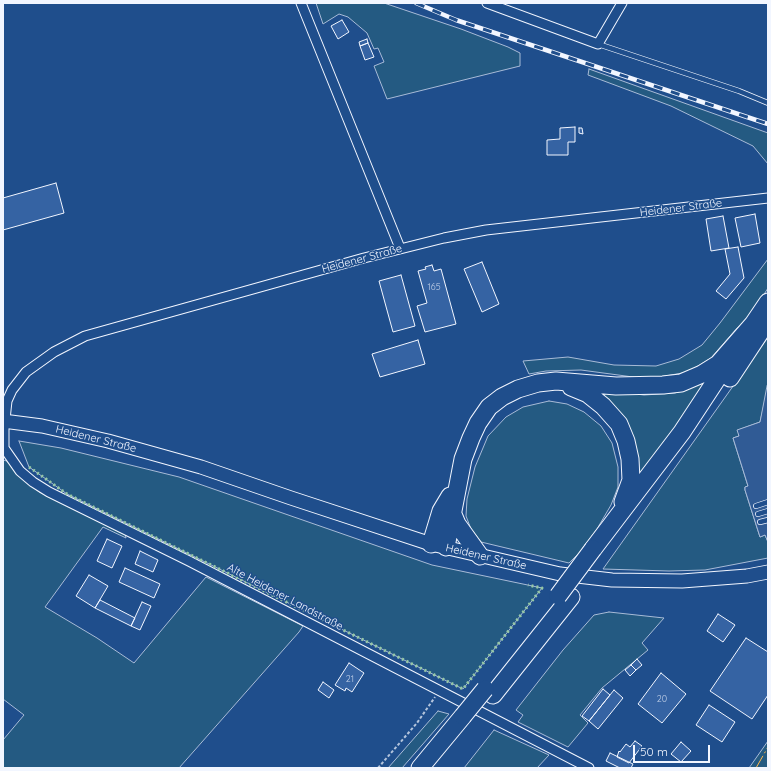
<!DOCTYPE html>
<meta charset="utf-8">
<style>
body{margin:0}
#map{position:relative;width:771px;height:771px;overflow:hidden;background:#1f4e8c;font-family:Quicksand,sans-serif}
canvas{display:block}
.frame{position:absolute;inset:0;border:4px solid #f2f6ff;pointer-events:none}
.scale{position:absolute;left:633px;top:745px;width:77px;height:18px;box-sizing:border-box;border:2px solid #f2f6ff;border-top:0;padding-left:5px;font-size:12px;line-height:14px;white-space:nowrap;color:#f2f6ff;-webkit-text-stroke:3px #1f4e8c;paint-order:stroke}
</style>
<div id="map">
<canvas width="771" height="771"></canvas>
<div class="frame"></div>
<div class="scale">50 m</div>
</div>
<script>
const ctx = document.querySelector('canvas').getContext('2d');
ctx.lineJoin = 'round';
function fill(path, color) {
  ctx.fillStyle = color;
  ctx.fill(path, 'evenodd');
}
function toPath(rows) {
  const path = new Path2D();
  for (const r of rows) {
    path.moveTo(r[0], r[1]);
    for (let i = 2; i < r.length; i += 2) path.lineTo(r[i], r[i + 1]);
  }
  return path;
}
function trace(path, color, width, dash) {
  ctx.strokeStyle = color;
  ctx.lineWidth = width;
  ctx.lineCap = dash ? 'butt' : 'round';
  ctx.setLineDash(dash || []);
  ctx.stroke(path);
}
function label(font, color, halo, rows, align = 'center') {
  ctx.font = font + ' Quicksand,sans-serif';
  ctx.lineWidth = 3;
  ctx.setLineDash([]);
  ctx.textBaseline = 'middle';
  ctx.strokeStyle = halo;
  ctx.fillStyle = color;
  for (const [text, x, y, turn = 0] of rows) {
    ctx.save();
    ctx.translate(x, y);
    ctx.rotate((+turn || 0) * Math.PI / 180);
    ctx.textAlign = isNaN(turn) ? turn : align;
    if (halo) ctx.strokeText(text, 0, 0);
    ctx.fillText(text, 0, 0);
    ctx.restore();
  }
}
const green = toPath([
 [316,3,384,3,461,29,508,47,520,53,520,66,387,99,374,66,384,62,378,48,374,49,367,33,348,17,339,14,323,24,316,3],
 [589,69,768,133,768,164,753,146,671,106,588,75,589,69],
 [768,259,768,288,748,320,737,328,711,358,688,372,648,379,581,370,546,371,529,374,523,361,568,357,614,365,656,366,679,359,702,345,720,323,768,259],
 [768,337,768,387,760,422,738,430,739,436,733,438,748,486,745,487,745,490,760,537,765,535,768,542,768,558,705,570,669,571,603,569,768,337],
 [714,374,641,478,637,474,638,462,588,388,644,395,675,393,692,387,714,374],
 [549,401,567,404,584,412,601,426,612,443,618,467,618,487,611,505,597,529,580,552,569,563,481,542,471,529,466,516,467,499,475,467,488,436,506,417,523,407,549,401],
 [19,441,61,448,179,477,432,565,542,588,463,689,67,494,29,467,19,441],
 [3,460,7,461,18,474,39,492,125,534,126,538,103,527,45,607,97,638,134,663,206,577,303,626,299,632,179,768,3,768,3,740,24,715,3,699,3,460],
 [609,612,664,618,642,643,648,650,602,688,580,715,588,723,568,747,518,722,523,715,516,710,563,650,594,615,609,612],
 [438,711,449,714,402,768,388,768,438,711],
 [494,730,549,755,537,768,464,768,494,730],
 [768,741,768,768,749,768,768,741]
]);
const parking = toPath([
 [767,386,768,387,768,542,765,535,760,537,745,490,745,487,748,486,733,438,739,436,737,430,760,422,767,386]
]);
const building = toPath([
 [342,20,349,32,338,39,331,26,342,20],
 [367,39,368,43,360,46,359,42,367,39],
 [368,43,374,57,365,60,360,46,368,43],
 [575,127,575,142,568,142,568,155,547,155,547,140,560,139,560,128,575,127],
 [579,128,582,128,583,134,579,133,579,128],
 [56,183,64,213,3,230,3,198,56,183],
 [755,214,760,243,741,247,735,218,755,214],
 [723,216,729,248,711,251,706,219,723,216],
 [738,247,744,278,726,299,716,291,730,274,725,249,738,247],
 [482,262,499,304,482,312,464,269,482,262],
 [432,265,434,271,441,269,456,324,425,332,417,306,427,303,418,271,426,269,425,267,432,265],
 [401,275,415,326,393,332,379,281,401,275],
 [418,340,425,364,380,377,372,354,418,340],
 [107,539,122,546,112,568,97,561,107,539],
 [140,551,158,560,153,572,135,564,140,551],
 [125,568,160,584,154,598,119,582,125,568],
 [89,575,108,586,95,608,76,596,89,575],
 [100,600,135,618,131,626,95,608,100,600],
 [142,602,151,606,140,630,131,626,142,602],
 [718,614,735,625,723,642,707,631,718,614],
 [746,638,768,652,768,695,752,719,710,691,746,638],
 [637,659,642,665,636,670,631,665,637,659],
 [349,663,364,673,352,692,346,688,345,691,335,685,349,663],
 [631,665,636,670,630,676,625,670,631,665],
 [661,673,686,694,662,723,638,704,661,673],
 [323,682,334,690,329,698,318,690,323,682],
 [603,689,610,695,589,721,582,716,603,689],
 [614,690,623,698,598,729,589,721,614,690],
 [709,705,735,722,722,742,696,725,709,705],
 [635,741,642,746,629,763,617,757,619,751,620,752,626,744,630,747,635,741],
 [681,742,691,751,681,762,671,754,681,742],
 [610,753,633,764,631,768,620,768,606,761,610,753]
]);
const path = toPath([
 [378,768,417,723,435,697]
]);
const lane = toPath([
 [598,44,739,91,768,103],
 [756,506,768,502],
 [758,514,768,511],
 [760,522,768,520]
]);
const street = toPath([
 [301,3,400,248],
 [487,3,598,44,622,3],
 [589,768,189,561,49,492,33,482,20,471,4,448,4,429,7,401,12,390,26,372,54,352,85,336,364,258,444,238,486,230,768,198]
]);
const secondary = toPath([
 [3,421,42,426,108,441,201,467,291,498,431,544,560,574,612,580,682,581,747,576,768,572]
]);
const highway = toPath([
 [747,333,768,302],
 [730,378,765,325],
 [571,387,588,394,603,406,619,424,626,441,630,459,631,480,623,502],
 [452,512,457,524,480,556],
 [431,544,441,511,450,496],
 [446,547,463,459,471,438,478,423,489,407,502,397,518,389,538,383,556,381,616,386,663,385,681,383,702,374,718,364,753,324],
 [593,549,682,432,730,359],
 [493,695,571,597],
 [420,768,463,716]
]);
const rail = toPath([
 [416,3,456,20,768,124]
]);
const highwayBridge = toPath([
 [558,596,593,549],
 [463,716,485,689]
]);
const hedge = toPath([
 [29,467,67,494,463,689,542,588,528,585]
]);
const power = toPath([
 [756,768,768,747]
]);
const numberNames = [
 ["165",434,287],
 ["21",350,679],
 ["20",662,699]
];
const streetNames = [
 ["Heidener Straße",681,208,-7],
 ["Heidener Straße",362,259,-15],
 ["Heidener Straße",96,439,14],
 ["Heidener Straße",486,557,13],
 ["Alte Heidener Landstraße",285,597,28]
];
fill(green, '#245a82');
trace(green, '#a8bbd7', 1);
fill(parking, '#305b95');
trace(parking, '#a8bbd7', 1);
fill(building, '#3563a3');
trace(building, '#f2f6ff', 1);
trace(lane, '#f2f6ff', 6);
trace(street, '#f2f6ff', 11);
trace(secondary, '#f2f6ff', 15);
trace(highway, '#f2f6ff', 19);
trace(path, '#b3c4dc', 2, [3, 2]);
trace(lane, '#1f4e8c', 4.5);
trace(street, '#1f4e8c', 9);
trace(secondary, '#1f4e8c', 13);
trace(highway, '#1f4e8c', 17);
trace(rail, '#f2f6ff', 4.5);
trace(rail, '#1f4e8c', 3, [9]);
trace(highwayBridge, '#f2f6ff', 19, []);
trace(highwayBridge, '#1f4e8c', 17);
trace(hedge, '#97c8a6', 3, [2, 3]);
trace(power, '#ffb74d', 1, [14, 3, 2, 3]);
label('9px', '#c3d1e8', null, numberNames);
label('11px', '#f2f6ff', '#1f4e8c', streetNames);
</script>
